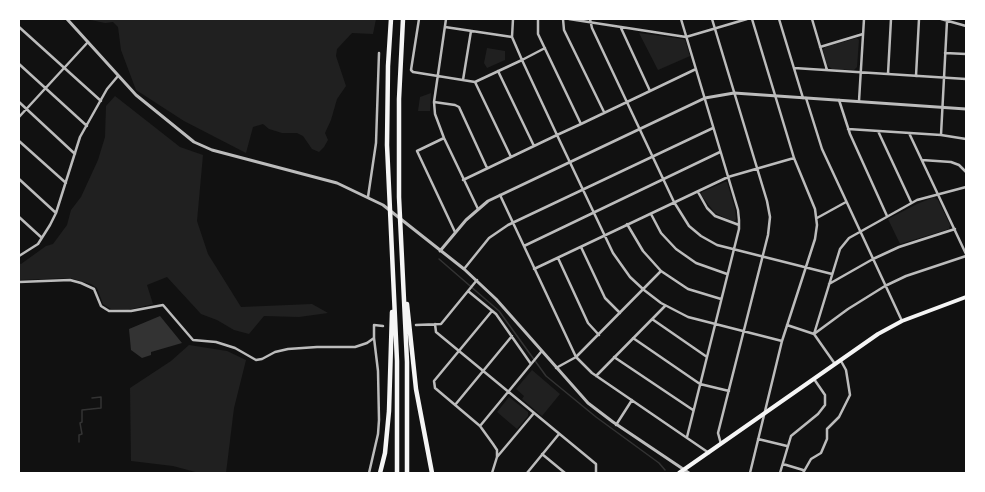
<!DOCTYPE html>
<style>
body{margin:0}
#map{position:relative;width:985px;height:492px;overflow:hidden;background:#111;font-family:"Golos Text",sans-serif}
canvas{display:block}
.frame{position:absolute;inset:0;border:20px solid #fff;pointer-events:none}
</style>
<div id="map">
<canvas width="985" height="492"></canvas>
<div class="frame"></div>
</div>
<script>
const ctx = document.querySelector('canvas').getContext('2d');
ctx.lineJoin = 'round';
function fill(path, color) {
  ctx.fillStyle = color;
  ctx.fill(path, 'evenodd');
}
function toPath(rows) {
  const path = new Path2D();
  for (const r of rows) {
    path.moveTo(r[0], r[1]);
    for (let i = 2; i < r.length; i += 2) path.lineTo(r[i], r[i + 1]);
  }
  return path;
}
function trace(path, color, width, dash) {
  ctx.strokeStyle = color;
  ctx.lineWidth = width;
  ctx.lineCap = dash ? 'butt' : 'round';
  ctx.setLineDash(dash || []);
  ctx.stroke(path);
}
const green = toPath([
 [86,19,376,19,373,34,352,33,337,49,336,56,346,86,337,99,331,120,325,133,328,140,324,147,319,152,312,149,303,136,297,133,282,133,269,129,263,124,253,127,246,153,184,121,136,90,121,50,118,27,113,22,105,23],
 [639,33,683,39,685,40,690,56,658,70],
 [857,38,859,40,857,67,854,70,832,69,827,65,823,50,825,47],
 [487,48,505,51,505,60,487,68,484,63],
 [431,93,430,111,418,111,420,97],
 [115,96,180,147,203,155,197,221,208,254,241,307,312,304,328,313,299,317,264,316,249,334,234,330,217,320,201,314,167,277,147,285,153,304,128,310,111,309,103,304,97,288,91,284,70,278,19,280,19,263,21,264,46,246,53,244,67,225,71,210,81,197,98,160,105,137,106,106],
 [725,182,727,182,735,209,736,219,734,222,715,213,701,195,702,192],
 [934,197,938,200,950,225,949,229,900,244,888,219,917,204],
 [189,345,227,351,246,360,234,408,226,473,199,473,173,466,131,461,130,388,171,361],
 [532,370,560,394,542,416,522,399,524,396,516,389],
 [509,397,528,412,528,416,517,429,497,412]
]);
const water = toPath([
 [160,316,182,343,151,352,151,355,142,358,131,350,129,329]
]);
const stream = toPath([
 [439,259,499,311,546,376,596,417,659,463,665,470],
 [79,442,79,435,82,434,80,423,82,422,82,410,101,408,101,397,92,398]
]);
const minor = toPath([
 [419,19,411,70,413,72,475,82,522,60,512,37,513,19],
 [446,19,434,102,435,114,444,138,478,209],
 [538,19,538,34,581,124,557,135,522,60,545,48],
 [563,19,564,30,604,112],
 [569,19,686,37,747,19],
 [590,19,592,28,674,202,689,226,701,236,717,245,832,274],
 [681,19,738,210,739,220,739,229,687,437],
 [712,19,767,201,770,217,768,235,718,433,721,444],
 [779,19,803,98],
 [812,19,827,70],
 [941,19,966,26],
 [19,27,101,101],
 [445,27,512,37],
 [621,28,650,91],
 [820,47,863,34],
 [945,53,966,54],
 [19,64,87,126],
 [794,68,966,79],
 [498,71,534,146],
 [888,74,891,19],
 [916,76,919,19],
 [463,80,471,31],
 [475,82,511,157],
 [806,98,822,149,902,321],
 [839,100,850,134,887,216],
 [859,101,864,19],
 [19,102,75,154],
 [434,102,455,105,459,107,487,168],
 [19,117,88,42],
 [581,124,696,69],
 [848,129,941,135,966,139],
 [878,131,911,202],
 [909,133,966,254],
 [941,135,947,21],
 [444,138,417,151,455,232],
 [19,141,66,183],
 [922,160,951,162,959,165,966,172],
 [19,179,56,213],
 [463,180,557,135,613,253,630,277,644,290,661,303,688,317,782,341],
 [698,192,707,208,715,216,739,225],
 [500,195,576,357,592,373,709,453],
 [368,197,376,143,379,53],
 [651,214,661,233,676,249,696,263,727,274],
 [19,217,42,238],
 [817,218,846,202],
 [627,224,643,251,661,271,688,289,721,299],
 [524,246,720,152],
 [581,247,605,298,620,313],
 [19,256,38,244,50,225,56,213,80,137,107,89,118,76],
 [558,258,588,323,599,335],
 [464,269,489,238,508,225,713,128],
 [534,269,728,177,794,158],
 [19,282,70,280,81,283,94,289,101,306,109,311,131,311,163,305,193,340,216,342,235,348,256,360,262,359,275,352,288,349,317,347,355,347,367,343,374,338],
 [829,284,873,259,899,247,955,229],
 [468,291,496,314,531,364],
 [652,319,707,357],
 [435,324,436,332,596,464,596,473],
 [416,325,441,324,477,280],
 [787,325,814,334,835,364],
 [814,334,840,249,849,238,917,200,966,187],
 [814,334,848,309,885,286,906,276,966,256],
 [633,338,700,384,729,391],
 [614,357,693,410],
 [556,368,576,357,661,271],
 [596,376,665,306],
 [455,405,512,336],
 [616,425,632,400],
 [480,426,541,352],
 [758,439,787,446],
 [542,454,565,473],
 [497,457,534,413],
 [783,464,803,470],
 [369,473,378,434,379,420,378,371,374,338,374,325,383,326],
 [492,473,497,457,497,450,493,444,480,426,435,388,434,381,492,311],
 [527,473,559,434],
 [750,473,782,341,815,239,817,225,815,209,794,158,752,19],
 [780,473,791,436,818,414,825,405,825,395,814,379],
 [803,473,811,459,821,453,827,439,827,429,839,417,850,395,846,370,841,361]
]);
const tertiary = toPath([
 [67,19,136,95,194,142,212,150,337,183,383,205,464,269,496,299,588,403,613,422,689,473],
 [440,251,466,220,488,201,705,98,734,93,966,109]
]);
const primary = toPath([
 [679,473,878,334,902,321,966,297]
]);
const motorway = toPath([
 [391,19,388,66,387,145,397,361,397,473],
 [403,19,399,99,399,197,407,362,407,473],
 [407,304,416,389,432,473],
 [380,473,385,453,389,411,392,312]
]);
fill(green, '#202020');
fill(water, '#333');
trace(stream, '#333', 1.5);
trace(minor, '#bcbcbc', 2.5);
trace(tertiary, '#bcbcbc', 3);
trace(primary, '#f5f5f5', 4);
trace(motorway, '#f5f5f5', 4.5);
</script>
